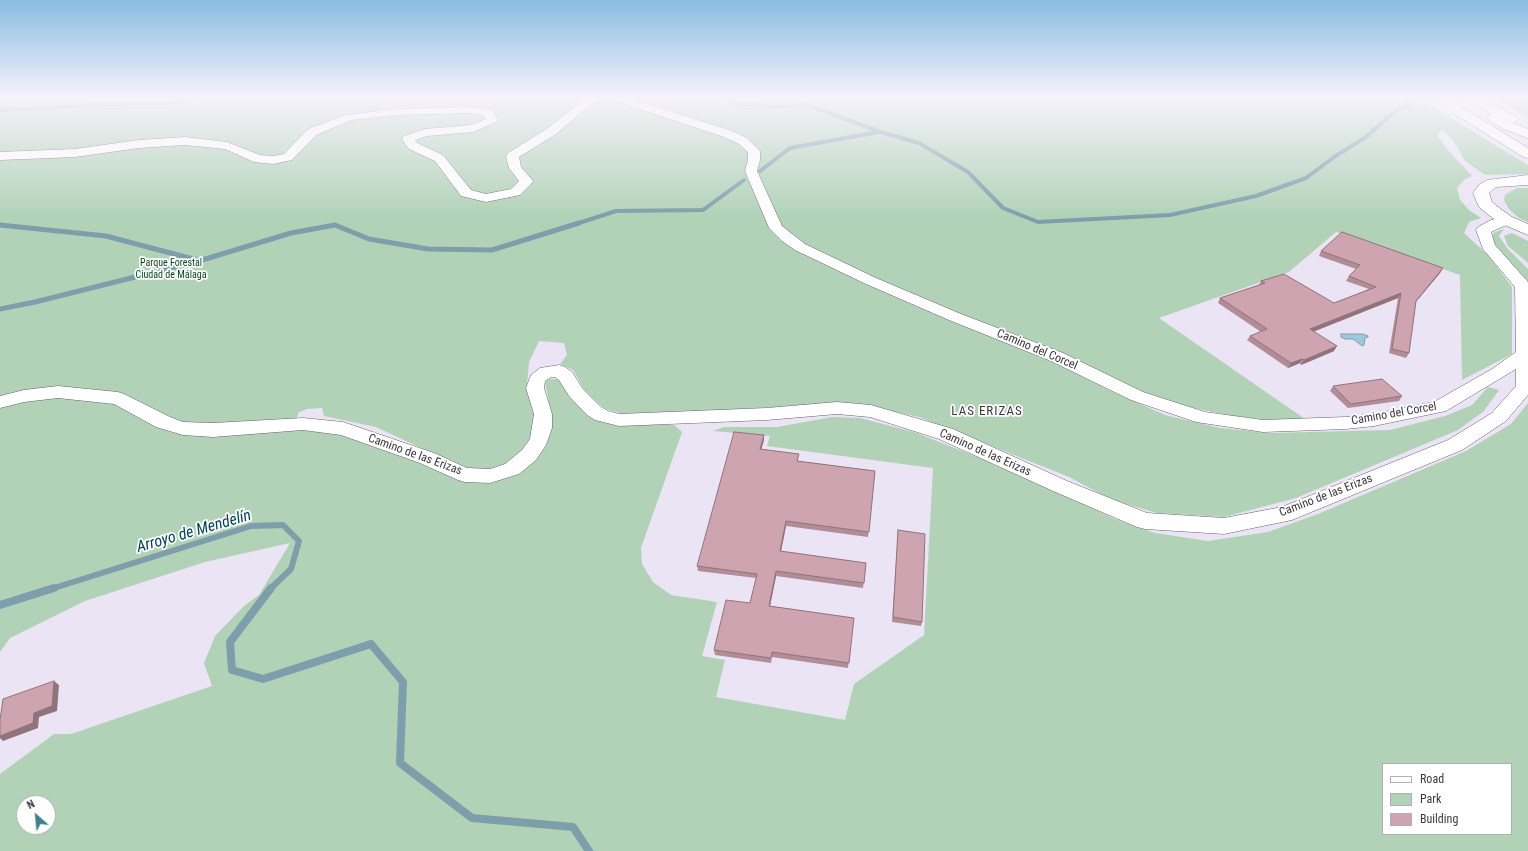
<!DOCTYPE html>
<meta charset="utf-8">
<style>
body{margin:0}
#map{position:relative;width:1528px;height:851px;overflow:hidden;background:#ebe4f4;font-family:"Roboto Condensed",sans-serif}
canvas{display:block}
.legend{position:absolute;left:1382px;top:763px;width:130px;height:72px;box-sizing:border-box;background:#fff;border:1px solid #b1afb2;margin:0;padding:5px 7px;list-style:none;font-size:12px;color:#3b383e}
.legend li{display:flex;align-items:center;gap:8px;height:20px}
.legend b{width:20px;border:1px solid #b1afb2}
.north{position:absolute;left:16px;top:795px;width:40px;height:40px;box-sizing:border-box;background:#fff;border:1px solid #b1afb2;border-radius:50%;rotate:333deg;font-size:11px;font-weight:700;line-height:16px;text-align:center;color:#3b383e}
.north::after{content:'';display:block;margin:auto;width:14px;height:18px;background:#3c818e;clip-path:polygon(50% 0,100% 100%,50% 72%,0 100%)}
</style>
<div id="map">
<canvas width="1528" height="851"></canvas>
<ul class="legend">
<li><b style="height:5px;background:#fff"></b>Road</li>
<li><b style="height:11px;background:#b1d2b7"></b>Park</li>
<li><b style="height:11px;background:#cfa4b1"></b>Building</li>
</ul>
<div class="north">N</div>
</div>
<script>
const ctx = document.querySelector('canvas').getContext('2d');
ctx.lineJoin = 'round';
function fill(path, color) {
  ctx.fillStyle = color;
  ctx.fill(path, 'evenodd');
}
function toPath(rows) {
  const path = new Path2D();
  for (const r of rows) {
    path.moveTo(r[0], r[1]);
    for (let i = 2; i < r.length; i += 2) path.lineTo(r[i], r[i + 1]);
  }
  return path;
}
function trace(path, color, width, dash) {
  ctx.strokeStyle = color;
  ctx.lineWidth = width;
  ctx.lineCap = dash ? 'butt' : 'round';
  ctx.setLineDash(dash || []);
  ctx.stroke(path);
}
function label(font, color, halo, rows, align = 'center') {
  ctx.font = font + ' "Roboto Condensed",sans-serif';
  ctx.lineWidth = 3.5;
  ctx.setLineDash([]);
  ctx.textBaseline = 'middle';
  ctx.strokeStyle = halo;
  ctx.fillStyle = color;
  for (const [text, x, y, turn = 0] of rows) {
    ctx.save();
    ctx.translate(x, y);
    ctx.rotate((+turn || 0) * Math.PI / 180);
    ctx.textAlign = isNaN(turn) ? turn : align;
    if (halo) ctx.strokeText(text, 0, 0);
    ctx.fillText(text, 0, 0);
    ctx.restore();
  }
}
const green = toPath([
 [0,98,1418,98,1528,165,1528,174,1485,175,1465,161,1453,140,1442,129,1437,135,1448,150,1472,176,1465,179,1457,188,1460,200,1469,210,1481,218,1469,222,1464,233,1489,256,1512,287,1512,354,1462,380,1460,275,1336,232,1289,272,1159,318,1305,419,1279,421,1232,416,1175,404,1118,382,1055,351,957,313,875,278,804,244,791,236,781,225,770,201,758,201,774,231,795,249,868,284,1054,361,1109,390,1165,415,1220,428,1271,433,1390,430,1445,416,1472,405,1488,387,1499,390,1484,411,1458,430,1296,498,1224,517,1157,513,1112,500,1069,477,919,417,853,403,627,415,606,409,594,401,586,393,573,370,560,364,567,355,564,343,539,341,529,362,527,385,535,405,534,432,524,453,506,465,484,471,464,468,376,427,324,416,322,408,307,409,299,412,292,429,324,432,372,441,463,480,486,481,508,477,523,469,537,455,545,443,550,425,550,407,545,382,549,379,558,379,576,402,589,415,611,422,674,425,682,432,641,548,642,564,653,582,671,595,717,602,702,656,725,660,716,697,845,720,854,684,924,635,933,468,767,446,770,436,713,431,724,427,777,427,832,417,860,418,914,432,975,456,1053,489,1115,519,1155,533,1208,541,1268,532,1318,514,1466,451,1511,424,1528,403,1528,851,0,851,0,774,54,734,71,734,212,686,204,663,215,636,244,606,259,595,290,543,205,562,85,601,10,638,0,652],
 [1383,764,1511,764,1511,834,1383,834],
 [24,803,48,803,48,827,24,827],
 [1496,98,1528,98,1528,119],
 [1517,188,1528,188,1528,222,1519,218,1509,209,1504,200,1505,195],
 [1504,229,1499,236,1507,248,1528,269,1528,287,1493,242,1493,233],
 [1512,233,1528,241,1528,263,1508,246,1504,236]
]);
const water = toPath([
 [1341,334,1363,334,1368,336,1368,337,1365,338,1364,345,1362,346,1353,339,1345,339,1341,337,1341,334]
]);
const streamFar3 = toPath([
 [720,98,735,103,771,107,807,105,881,132,919,143,968,172,1003,208,1038,222,1170,215,1256,196,1306,178,1334,157,1366,137,1392,114],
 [0,110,135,103,172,103,200,98],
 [1396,111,1410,103],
 [760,171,790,148,879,132],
 [576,224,616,211,703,210,744,180]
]);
const streamFar2 = toPath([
 [0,225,106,236,197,260],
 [0,309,35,302,199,261,291,233,335,225,369,239,428,249,492,250,579,223]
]);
const streamFar1 = toPath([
 [51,589,251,526,283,525,299,541,291,569,270,589]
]);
const stream = toPath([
 [271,588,230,642,232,670,263,679,371,644,403,682,400,763,472,818,573,827,589,851],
 [0,605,54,588]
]);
const minor = toPath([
 [588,98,603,98,602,100,591,104,556,134,519,157,521,167,533,181,531,184,520,195,486,202,461,196,435,161,409,149,402,139,404,136,425,129,471,125,486,119,483,115,467,113,396,115,352,120,316,135,292,160,273,164,254,162,225,149,185,145,139,148,75,157,0,160,0,152,75,149,139,140,185,137,227,142,260,155,273,156,284,154,308,129,346,115,396,109,467,107,490,110,494,113,498,120,496,122,473,132,427,136,415,140,417,143,443,155,471,190,486,194,511,189,519,181,509,168,506,156,508,153,548,128,583,100,588,98],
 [612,98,628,98,732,131,747,138,760,151,760,160,757,171,782,226,805,244,876,278,961,314,1063,353,1143,392,1205,412,1263,420,1346,417,1374,414,1434,402,1492,369,1516,352,1515,287,1483,249,1476,230,1478,227,1491,220,1506,216,1511,217,1513,220,1511,223,1491,232,1495,245,1528,282,1528,395,1506,421,1462,450,1292,520,1224,534,1145,529,1137,527,1053,491,939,439,870,417,837,414,767,420,619,426,595,420,587,415,569,396,559,380,555,377,551,377,545,381,544,388,552,414,552,428,546,445,536,460,519,474,490,483,465,482,458,480,420,463,341,435,303,430,213,437,183,435,156,427,114,404,58,398,24,402,0,408,0,396,24,390,58,386,118,392,124,394,170,417,183,422,213,423,303,418,343,422,434,453,467,468,490,469,505,464,522,450,530,439,534,414,526,388,531,375,540,368,559,365,565,367,572,372,582,388,601,407,608,411,619,414,767,408,837,402,871,405,953,429,1067,481,1147,513,1224,518,1282,507,1448,440,1492,413,1516,386,1516,369,1446,411,1374,426,1346,429,1263,432,1196,422,1131,400,1051,361,949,320,866,284,795,250,782,241,769,228,745,171,748,160,748,152,739,144,724,137,613,100,612,98]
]);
const major = toPath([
 [1528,175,1528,185,1496,187,1489,193,1492,202,1502,210,1512,217,1528,224,1528,235,1500,223,1490,216,1479,207,1473,193,1479,185,1487,180,1528,175]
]);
const highway = toPath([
 [1432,98,1447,98,1528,148,1528,158,1523,157,1434,101,1432,98],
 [1469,98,1484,98,1516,117,1518,120,1513,123,1528,129,1528,138,1503,129,1489,120,1487,117,1491,114,1471,101,1469,98]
]);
const wall = toPath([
 [1321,251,1443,268,1440,273,1416,302,1409,353,1406,358,1389,353,1398,298,1313,332,1334,351,1301,365,1300,363,1288,368,1247,340,1250,336,1261,332,1218,303,1220,298,1259,285,1261,281,1334,303,1369,289,1346,281,1349,276,1356,269,1319,256],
 [1333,386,1402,396,1399,401,1348,408,1330,391],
 [764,440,761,449,798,459,798,461,875,471,868,537,786,526,781,551,866,563,863,588,776,576,770,606,854,618,848,668,772,657,771,663,715,655,714,650,750,603,756,578,698,571,697,566],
 [898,530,922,622,921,626,892,622]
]);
const shadedWall = toPath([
 [1443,268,1440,273,1413,305,1416,301],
 [1401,293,1398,298,1307,334,1310,329],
 [1337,346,1334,351,1301,365,1304,360],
 [1302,359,1300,363,1288,368,1291,363],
 [764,435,764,440,760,454,760,449],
 [786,521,786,526,780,556,780,551],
 [776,571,776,576,769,611,769,606],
 [54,681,59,685,57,711,39,717,38,728,3,741,0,738,0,736,34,713]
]);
const building = toPath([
 [1342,232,1443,268,1416,301,1409,353,1392,349,1401,293,1310,329,1337,346,1304,360,1302,359,1291,363,1250,336,1267,329,1220,298,1265,283,1261,281,1284,274,1334,303,1376,287,1349,276,1360,265,1321,251,1342,232],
 [1382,379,1402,396,1351,404,1333,386,1382,379],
 [734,432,764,435,760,449,799,454,797,461,875,471,869,532,786,521,780,551,866,563,864,583,776,571,769,606,854,618,849,663,772,652,771,658,714,650,726,600,750,603,757,574,697,566,734,432],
 [898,530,925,534,922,622,893,617,898,530],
 [54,681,52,706,34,713,33,723,0,736,0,720,3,699,54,681]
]);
const farParknames = [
 ["Parque Forestal",171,263],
 ["Ciudad de Málaga",171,275]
];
const streetNames = [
 ["Camino del Corcel",1037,350,23],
 ["Camino del Corcel",1394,414,-10],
 ["Camino de las Erizas",985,453,24],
 ["Camino de las Erizas",415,455,20],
 ["Camino de las Erizas",1326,496,-21]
];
const neighbourhoodNames = [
 ["LAS ERIZAS",987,412]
];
const nearWaternames = [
 ["Arroyo de Mendelín",194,532,-16]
];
fill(green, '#b1d2b7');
fill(water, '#9cc9da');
trace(water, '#7f9eab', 1);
trace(streamFar3, '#7f9eab', 4);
trace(streamFar2, '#7f9eab', 5);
trace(streamFar1, '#7f9eab', 6);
trace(stream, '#7f9eab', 8);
trace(minor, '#67606e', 1);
trace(major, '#67606e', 1);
trace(highway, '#67606e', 1);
fill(minor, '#fff');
fill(major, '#fff');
fill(highway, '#fff');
fill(wall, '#b28d98');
fill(shadedWall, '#91737c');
fill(building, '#cfa4b1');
trace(building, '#91737c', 1);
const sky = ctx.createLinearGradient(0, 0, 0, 217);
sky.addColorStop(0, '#89bce2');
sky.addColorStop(0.45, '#f6f3fa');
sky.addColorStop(1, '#f6f3fa00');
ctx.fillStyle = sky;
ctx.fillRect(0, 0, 1528, 217);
label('10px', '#053e1a', '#fff', farParknames);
label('12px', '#3b383e', '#fff', streetNames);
ctx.letterSpacing = '1px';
label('13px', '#3b383e', '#fff', neighbourhoodNames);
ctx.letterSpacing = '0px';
label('italic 16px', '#004355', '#fff', nearWaternames);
</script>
